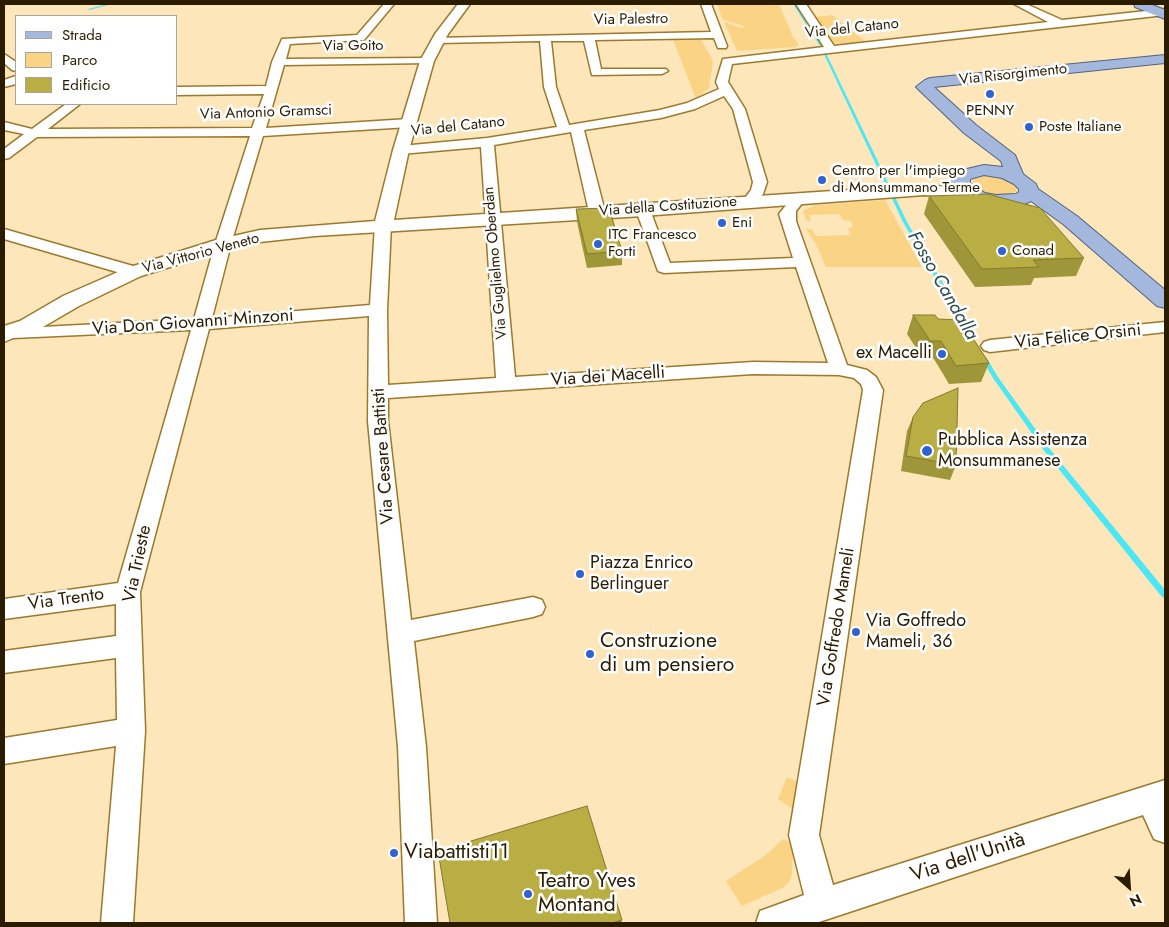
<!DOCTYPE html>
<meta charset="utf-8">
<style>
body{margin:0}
#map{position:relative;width:1169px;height:927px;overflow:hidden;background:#fde6ba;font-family:Jost,sans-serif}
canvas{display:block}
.frame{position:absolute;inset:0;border:5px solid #2b1c00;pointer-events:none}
.legend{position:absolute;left:15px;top:15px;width:162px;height:90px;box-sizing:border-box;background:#fff;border:1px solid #aaa499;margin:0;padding:6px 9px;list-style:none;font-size:15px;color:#2b1c00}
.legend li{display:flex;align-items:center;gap:10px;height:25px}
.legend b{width:25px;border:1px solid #aaa499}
.north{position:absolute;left:1104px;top:862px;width:50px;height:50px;-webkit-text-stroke:4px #fff;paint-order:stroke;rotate:154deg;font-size:14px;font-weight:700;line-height:20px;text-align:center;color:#2b1c00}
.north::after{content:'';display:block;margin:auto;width:18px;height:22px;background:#2b1c00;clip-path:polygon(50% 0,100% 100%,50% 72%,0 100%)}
</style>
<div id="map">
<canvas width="1169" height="927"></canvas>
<div class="frame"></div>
<ul class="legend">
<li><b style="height:6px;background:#a4b8de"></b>Strada</li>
<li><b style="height:14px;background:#fbd385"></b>Parco</li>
<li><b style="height:14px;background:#b9ae43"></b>Edificio</li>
</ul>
<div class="north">N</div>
</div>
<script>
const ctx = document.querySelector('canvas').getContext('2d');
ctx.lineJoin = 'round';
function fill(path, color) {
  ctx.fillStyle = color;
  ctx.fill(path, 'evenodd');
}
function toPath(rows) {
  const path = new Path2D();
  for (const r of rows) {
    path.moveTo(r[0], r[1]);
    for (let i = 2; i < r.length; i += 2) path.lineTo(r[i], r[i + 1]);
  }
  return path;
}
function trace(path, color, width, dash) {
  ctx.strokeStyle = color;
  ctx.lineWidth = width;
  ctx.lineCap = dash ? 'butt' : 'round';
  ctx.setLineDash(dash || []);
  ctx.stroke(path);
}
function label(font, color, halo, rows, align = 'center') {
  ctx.font = font + ' Jost,sans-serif';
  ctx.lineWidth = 5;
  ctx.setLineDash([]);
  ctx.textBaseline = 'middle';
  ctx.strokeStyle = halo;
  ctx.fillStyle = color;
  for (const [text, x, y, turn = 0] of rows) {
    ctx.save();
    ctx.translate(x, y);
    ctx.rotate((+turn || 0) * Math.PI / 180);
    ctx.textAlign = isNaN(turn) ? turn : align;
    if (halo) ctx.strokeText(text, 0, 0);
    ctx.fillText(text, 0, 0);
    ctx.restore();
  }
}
const green = toPath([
 [717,4,779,4,793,37,799,44,796,47,737,51,724,22,742,28,744,26,723,20],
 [832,15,866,42,832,44,815,17],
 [673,39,701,39,713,61,709,88,696,99],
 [988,175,1002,177,1012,182,1017,187,1017,192,1011,195,1001,196,984,193,975,188,972,184,974,179],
 [885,200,922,267,826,267,817,246,806,229,812,229,816,236,851,235,848,228,852,227,853,224,850,221,843,220,839,214,809,215,811,221,807,221,803,212,804,210,816,205],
 [787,777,798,782,796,811,778,799],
 [783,839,793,843,792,875,789,882,784,887,742,906,726,881,766,855]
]);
const stream = toPath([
 [108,4,112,4,89,10,88,9,108,4],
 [793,4,795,4,822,46,820,46,793,4],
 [823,52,826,53,907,222,974,336,973,337,971,338,968,336,903,222,823,52],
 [984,356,986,357,998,377,1049,448,1165,590,1165,598,1162,597,1045,452,993,378,981,358,984,356]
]);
const minor = toPath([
 [384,4,394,4,364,40,290,44,286,59,427,58,433,61,431,63,284,65,266,128,409,119,415,123,409,127,263,136,231,244,212,318,370,305,375,225,378,222,388,222,391,225,387,310,388,385,496,378,481,147,401,154,394,150,401,146,487,138,557,127,544,87,540,41,438,43,433,40,434,38,711,32,701,4,711,4,727,46,726,48,718,48,714,38,595,40,601,69,666,69,668,71,662,74,592,75,584,41,551,41,556,87,569,125,660,110,687,103,719,89,716,82,723,59,824,47,796,4,806,4,834,46,1048,22,1014,4,1026,4,1062,20,1165,9,1165,15,732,64,728,82,745,109,767,182,763,194,754,205,749,206,744,205,742,202,751,190,753,182,733,109,724,96,695,109,661,118,584,130,605,212,602,215,597,217,592,215,589,212,571,132,494,145,515,377,753,362,828,363,796,267,664,273,658,271,636,210,638,207,643,206,648,207,650,210,670,263,793,258,779,214,791,199,796,198,801,199,803,202,796,211,796,221,847,365,867,370,876,377,883,390,819,835,833,885,1165,780,1165,843,1154,839,1143,815,816,923,756,923,760,911,804,895,789,835,863,390,861,384,854,378,839,375,753,374,388,398,388,421,411,620,533,597,542,600,545,607,542,614,533,617,414,641,426,747,437,923,405,923,398,747,368,421,369,316,209,329,140,592,145,731,133,923,101,923,116,746,4,764,4,738,117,720,116,658,4,673,4,651,116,636,116,604,4,619,4,599,118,583,191,330,13,338,4,342,4,329,194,319,215,244,250,136,37,137,9,158,4,159,4,149,24,134,4,130,4,122,32,129,66,104,80,104,48,129,252,128,264,94,176,95,176,87,266,86,272,62,282,39,357,35,384,4],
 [4,54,16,62,16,71,12,70,4,63,4,54],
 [16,76,16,84,4,87,4,80,16,76],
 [4,229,140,268,142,272,140,276,134,277,4,239,4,229],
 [1165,322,1165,332,990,352,984,350,981,346,984,342,990,340,1165,322]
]);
const tertiary = toPath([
 [458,4,470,4,448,34,434,61,409,150,394,220,924,185,972,189,978,190,981,194,978,198,972,199,924,195,643,216,315,236,260,242,228,249,141,276,79,306,36,331,4,340,4,326,20,321,63,296,127,268,216,240,260,230,375,221,393,150,420,61,435,34,458,4]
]);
const primary = toPath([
 [1134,4,1150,4,1165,10,1165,19,1135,7,1134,4],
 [1165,55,1165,63,934,87,976,125,1015,155,1023,174,1036,184,1038,189,1077,216,1165,290,1165,308,1157,306,1063,224,1031,201,1020,206,996,207,972,201,958,193,952,183,952,178,958,171,984,165,1003,167,1001,161,964,133,916,87,925,80,930,78,1165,55],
 [984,175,1002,178,1014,184,1019,189,1019,192,1016,194,996,195,985,193,970,183,970,179,984,175]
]);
const wall = toPath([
 [929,196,1084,258,1076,276,1034,278,1031,285,975,287,924,214],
 [576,209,622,251,622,265,587,268,577,222],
 [913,315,938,319,989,363,981,382,949,384,934,359,924,360,907,334],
 [913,417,956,465,950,480,901,471,907,431]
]);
const shadedWall = toPath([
 [622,920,621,923,611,923]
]);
const building = toPath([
 [987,194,1040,208,1084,258,1033,260,1039,267,982,269,929,196,987,194],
 [609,208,622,251,587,254,576,209,609,208],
 [913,315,935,315,938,319,961,320,989,363,956,366,941,341,930,341,913,315],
 [958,388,956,465,906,456,913,417,923,403,958,388],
 [587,806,622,920,611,923,450,923,438,851,587,806]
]);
const markers = [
 [990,94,5,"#3062d1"],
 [1029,127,5,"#3062d1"],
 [822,180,5,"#3062d1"],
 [722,223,5,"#3062d1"],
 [598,244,5,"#3062d1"],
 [1002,251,5,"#3062d1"],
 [942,354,5,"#3062d1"],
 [927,451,6,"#3062d1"],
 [580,574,5,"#3062d1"],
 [856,632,5,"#3062d1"],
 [590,654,5,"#3062d1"],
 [394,853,5,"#3062d1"],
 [528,894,5,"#3062d1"]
];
const farStreetnames = [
 ["Via Palestro",631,20,-1],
 ["Via del Catano",852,29,-6],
 ["Via Goito",353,46],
 ["Via Risorgimento",1013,75,-6],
 ["Via Antonio Gramsci",266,113,-2],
 ["Via del Catano",458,127,-6],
 ["Via della Costituzione",668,207,-4],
 ["Via Vittorio Veneto",201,254,-15],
 ["Via Guglielmo Oberdan",496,263,-95]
];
const farPoinames = [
 ["PENNY",990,111,"center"],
 ["Poste Italiane",1039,127],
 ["Centro per l'impiego",832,171],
 ["di Monsummano Terme",832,188],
 ["Eni",732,223],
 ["ITC Francesco",608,235],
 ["Forti",608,252],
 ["Conad",1012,251]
];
const streetNames = [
 ["Via Don Giovanni Minzoni",193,323,-4],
 ["Via Felice Orsini",1078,337,-6],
 ["Via dei Macelli",608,377,-4],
 ["Via Cesare Battisti",384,456,-94],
 ["Via Trieste",138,564,-78],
 ["Via Trento",66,600,-8],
 ["Via Goffredo Mameli",837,627,-81]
];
const poiNames = [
 ["ex Macelli",932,354,"right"],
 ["Pubblica Assistenza",938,441],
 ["Monsummanese",938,462],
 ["Piazza Enrico",590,564],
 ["Berlinguer",590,585],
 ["Via Goffredo",866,622],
 ["Mameli, 36",866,643]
];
const waterNames = [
 ["Fosso Candalla",942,286,60]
];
const nearPoinames = [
 ["Construzione",600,642],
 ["di um pensiero",600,666],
 ["Viabattisti11",404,853],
 ["Teatro Yves",538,882],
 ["Montand",538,906]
];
const nearStreetnames = [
 ["Via dell'Unità",968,858,-18]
];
fill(green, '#fbd385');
fill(stream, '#4be7f4');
trace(minor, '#9d792b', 3);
trace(tertiary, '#9d792b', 3);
trace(primary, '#536282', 2);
fill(minor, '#fff');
fill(tertiary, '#fff');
fill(primary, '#a4b8de');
fill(wall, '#9f963a');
fill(shadedWall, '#827a2f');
fill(building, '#b9ae43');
trace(building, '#827a2f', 1);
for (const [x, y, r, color] of markers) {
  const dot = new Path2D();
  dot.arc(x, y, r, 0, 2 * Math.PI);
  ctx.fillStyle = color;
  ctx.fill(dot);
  trace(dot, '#fff', 2);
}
label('15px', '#2b1c00', '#fff', farStreetnames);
label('15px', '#2b1c00', '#fff', farPoinames, 'left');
label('18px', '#2b1c00', '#fff', streetNames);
label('18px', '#2b1c00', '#fff', poiNames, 'left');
label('italic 19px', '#2e4d50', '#fff', waterNames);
label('21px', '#2b1c00', '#fff', nearPoinames, 'left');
label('21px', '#2b1c00', '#fff', nearStreetnames);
</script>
